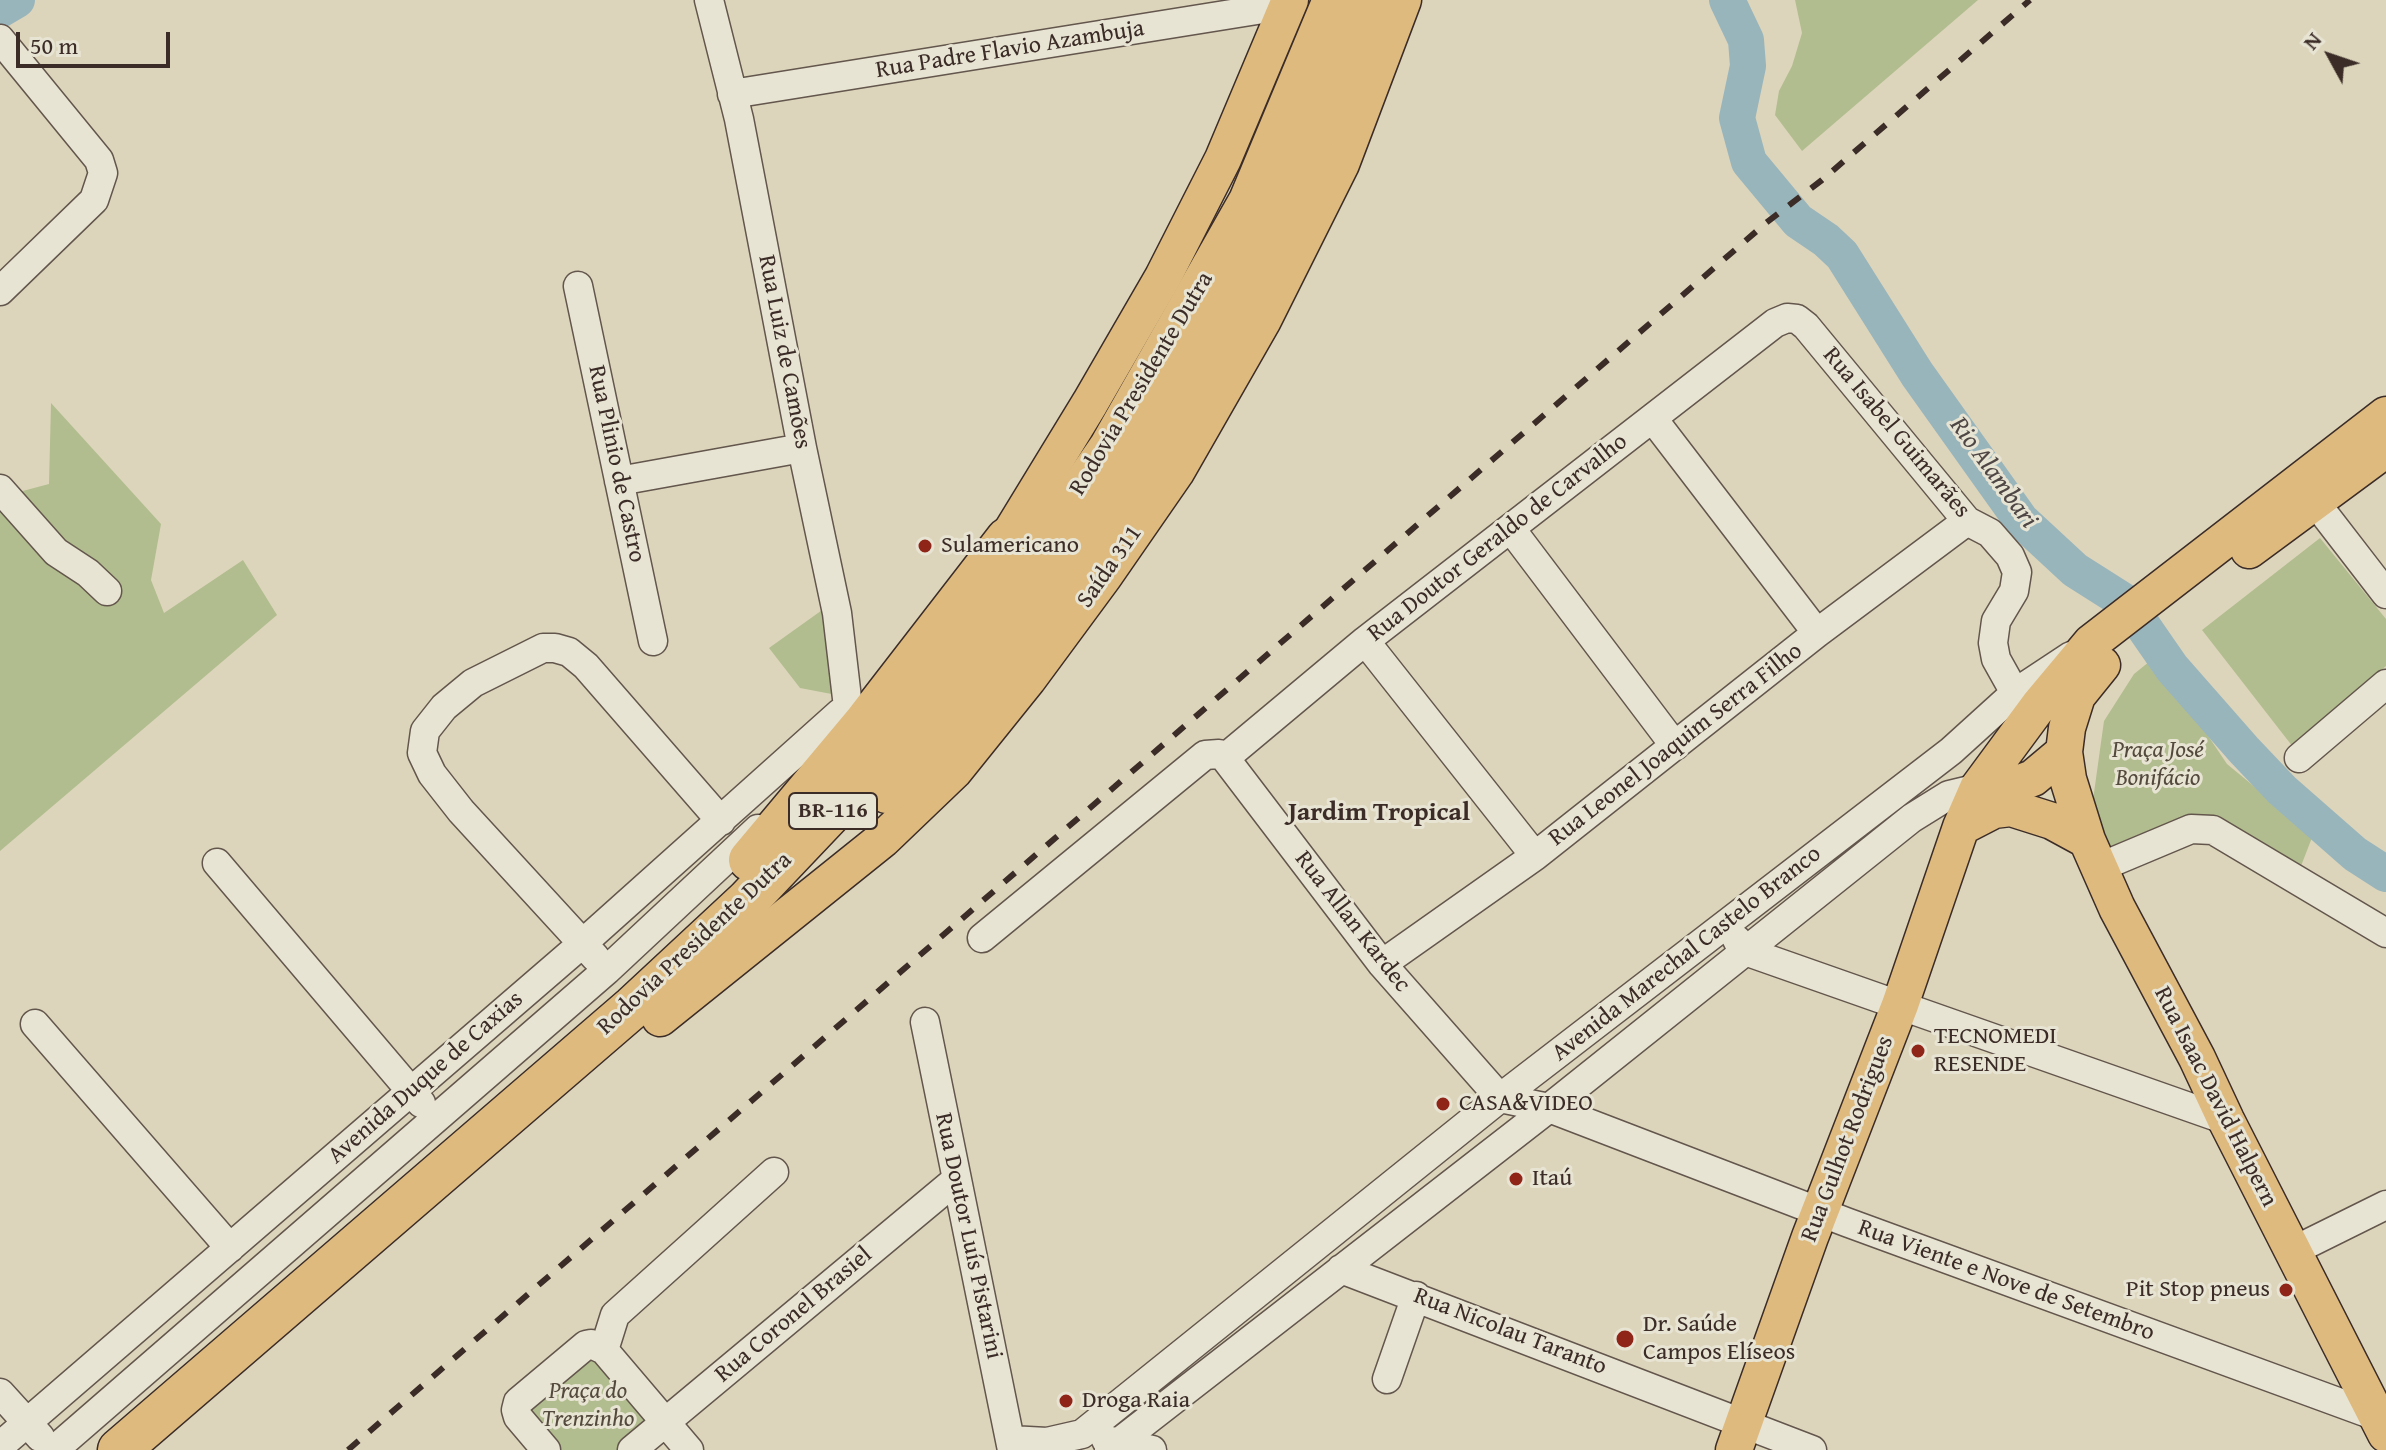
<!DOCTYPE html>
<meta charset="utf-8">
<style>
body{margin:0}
#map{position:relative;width:2386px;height:1450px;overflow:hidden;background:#dcd5bb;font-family:"Gentium Book Plus",serif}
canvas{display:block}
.north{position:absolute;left:2290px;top:16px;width:80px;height:80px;-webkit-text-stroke:6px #e8e4d3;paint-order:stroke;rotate:310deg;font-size:22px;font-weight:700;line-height:32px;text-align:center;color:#3b2c27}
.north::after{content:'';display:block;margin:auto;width:28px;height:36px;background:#3b2c27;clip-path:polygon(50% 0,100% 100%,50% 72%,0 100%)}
.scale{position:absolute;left:16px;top:32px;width:154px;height:36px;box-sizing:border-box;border:4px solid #3b2c27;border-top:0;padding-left:10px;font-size:24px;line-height:28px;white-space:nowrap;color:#3b2c27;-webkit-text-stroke:6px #e8e4d3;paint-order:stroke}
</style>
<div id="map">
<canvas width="2386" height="1450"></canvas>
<div class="north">N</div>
<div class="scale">50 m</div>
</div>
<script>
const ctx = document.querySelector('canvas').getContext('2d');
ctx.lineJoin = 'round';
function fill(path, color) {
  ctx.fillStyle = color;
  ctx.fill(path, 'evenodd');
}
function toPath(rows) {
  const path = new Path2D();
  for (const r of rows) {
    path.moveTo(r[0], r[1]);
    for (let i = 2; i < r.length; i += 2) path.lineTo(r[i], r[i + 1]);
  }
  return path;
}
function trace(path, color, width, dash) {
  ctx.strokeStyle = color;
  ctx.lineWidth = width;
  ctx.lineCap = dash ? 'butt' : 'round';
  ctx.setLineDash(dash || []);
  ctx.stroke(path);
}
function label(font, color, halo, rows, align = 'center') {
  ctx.font = font + ' "Gentium Book Plus",serif';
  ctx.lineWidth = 6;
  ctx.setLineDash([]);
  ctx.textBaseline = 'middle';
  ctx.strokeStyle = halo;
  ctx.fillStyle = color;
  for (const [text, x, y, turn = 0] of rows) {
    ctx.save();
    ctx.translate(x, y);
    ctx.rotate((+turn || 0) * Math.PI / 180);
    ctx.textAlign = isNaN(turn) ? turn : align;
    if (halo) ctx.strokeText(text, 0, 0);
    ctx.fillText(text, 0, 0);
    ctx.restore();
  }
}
const green = toPath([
 [1795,0,1978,0,1802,151,1775,115,1779,91,1792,66,1802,33],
 [51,403,161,524,151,580,164,613,243,560,277,615,0,851,0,497,49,484],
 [2320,538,2386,619,2386,666,2293,747,2202,630],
 [825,608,842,696,800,688,769,648],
 [2155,657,2227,764,2313,835,2301,866,2226,822,2174,820,2104,849,2092,807,2104,721,2134,674],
 [592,1347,658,1421,621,1450,556,1450,520,1408]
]);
const river = toPath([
 [1727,0,1746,40,1748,66,1737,118,1749,162,1798,221,1826,240,1842,255,1917,374,2021,520,2075,570,2127,603,2172,668,2244,750,2282,790,2355,854,2386,874],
 [0,10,17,0]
]);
const minor = toPath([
 [709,0,739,119,802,448,837,613,848,707,837,736,830,747],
 [0,39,99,160,103,173,94,200,0,291],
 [732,94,1288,5],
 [578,286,653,641],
 [1653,419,1817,633],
 [619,481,802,448],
 [0,489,56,552,88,573,107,591],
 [2315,502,2386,594],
 [1511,529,1675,746],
 [1365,641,1535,856],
 [1225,758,1365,641,1775,323,1787,318,1797,319,1806,326,1967,521,1990,533,2010,556,2017,572,2014,591,1996,621,1993,643,1996,659,2015,693],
 [2299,758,2386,684],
 [217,863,421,1103],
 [2098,868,2191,829,2213,830,2386,933],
 [982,938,1205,755,1219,754,1225,758,1382,964,1500,1098,1549,1108,1846,1222,2376,1416],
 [1737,940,1745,951,2226,1120],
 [595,957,461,811,432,774,422,753,425,731,444,707,473,683,543,648,555,648,569,652,586,666,721,821],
 [1382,964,1535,856,1817,633,1967,521],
 [925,1022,1012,1450],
 [35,1024,230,1248],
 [2293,1251,2386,1205],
 [1341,1269,1812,1450],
 [604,1350,615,1315,774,1172],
 [1387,1379,1416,1296],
 [0,1393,40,1437],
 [1010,1440,1047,1442,1082,1434,1500,1098,1951,751,2015,693,2071,656],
 [1106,1440,1152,1450],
 [0,1446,583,943,840,713],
 [54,1450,607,970,758,829],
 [546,1450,518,1417,516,1410,518,1402,586,1345,591,1344,604,1350,689,1450],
 [632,1450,956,1180],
 [1109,1450,1549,1108,1912,818,1949,795,1978,788]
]);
const major = toPath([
 [1007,539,1090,403,1163,277,1223,159,1290,0],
 [2249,550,2386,449],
 [2102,665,2077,696,2067,728,2064,752,2068,779,2087,840,2117,908,2197,1058,2226,1120,2386,1434],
 [1978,788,2017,784,2033,778,2064,752],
 [1961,827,1994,810,2011,808,2052,821,2087,840],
 [660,1018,883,839,954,771,1028,679,1104,576,1176,472,1263,320,1341,164,1403,0],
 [1734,1450,1810,1237,1900,1005,1961,827,1978,788,2040,704,2091,643,2386,415]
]);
const highway = toPath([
 [887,792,999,663,1069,568,1130,476,1196,367,1253,264,1284,198,1328,102,1367,0],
 [750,860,864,724,1007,539],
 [119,1450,633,1007,747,901,860,782,979,637,1110,448,1250,201,1334,0]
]);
const rail = toPath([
 [348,1450,1766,223,1822,180,2030,0]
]);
const markers = [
 [925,546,8,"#8f2418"],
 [1918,1051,8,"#8f2418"],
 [1443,1104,8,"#8f2418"],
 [1516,1179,8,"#8f2418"],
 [2286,1290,8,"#8f2418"],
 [1625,1339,10,"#8f2418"],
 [1066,1401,8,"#8f2418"]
];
const shields = [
 [833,811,88]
];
const shieldNames = [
 ["BR-116",833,811]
];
const streetNames = [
 ["Rua Padre Flavio Azambuja",1010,50,-9],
 ["Rua Luiz de Camões",784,352,79],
 ["Rodovia Presidente Dutra",1142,384,-59],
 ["Rua Isabel Guimarães",1896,433,50],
 ["Rua Plinio de Castro",616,464,78],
 ["Rua Doutor Geraldo de Carvalho",1498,538,-38],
 ["Saída 311",1110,567,-55],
 ["Rua Leonel Joaquim Serra Filho",1676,745,-38],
 ["Rua Allan Kardec",1352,922,52],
 ["Rodovia Presidente Dutra",695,944,-43],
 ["Avenida Marechal Castelo Branco",1687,954,-38],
 ["Avenida Duque de Caxias",426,1078,-41],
 ["Rua Isaac David Halpern",2215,1097,63],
 ["Rua Gulhot Rodrigues",1848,1139,-69],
 ["Rua Doutor Luís Pistarini",968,1236,78],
 ["Rua Viente e Nove de Setembro",2006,1281,20],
 ["Rua Coronel Brasiel",794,1315,-40],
 ["Rua Nicolau Taranto",1510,1332,21]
];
const poiNames = [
 ["Sulamericano",941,546],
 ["TECNOMEDI",1934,1037],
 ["RESENDE",1934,1065],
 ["CASA&VIDEO",1459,1104],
 ["Itaú",1532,1179],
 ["Pit Stop pneus",2270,1290,"right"],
 ["Dr. Saúde",1643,1325],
 ["Campos Elíseos",1643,1353],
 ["Droga Raia",1082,1401]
];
const parkNames = [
 ["Praça José",2158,751],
 ["Bonifácio",2158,779],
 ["Praça do",588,1392],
 ["Trenzinho",588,1420]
];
const waterNames = [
 ["Rio Alambari",1993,473,54]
];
const neighbourhoodNames = [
 ["Jardim Tropical",1379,813]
];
fill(green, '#b2bd8f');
trace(river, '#99b5bc', 36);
trace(minor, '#63564c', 31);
trace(major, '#3b2c27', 39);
trace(highway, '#3b2c27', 45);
trace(minor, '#e8e4d3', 28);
trace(major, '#deba7e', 36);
trace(highway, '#deba7e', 42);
trace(rail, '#3b2c27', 6, [14, 14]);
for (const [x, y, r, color] of markers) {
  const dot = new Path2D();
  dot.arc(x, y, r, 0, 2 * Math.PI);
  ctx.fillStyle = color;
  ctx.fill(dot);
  trace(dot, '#e8e4d3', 3);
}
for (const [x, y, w] of shields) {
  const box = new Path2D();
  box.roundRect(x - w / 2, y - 18, w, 36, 6);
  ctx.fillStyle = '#e8e4d3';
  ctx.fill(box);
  trace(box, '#3b2c27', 2);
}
label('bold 22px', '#3b2c27', null, shieldNames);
label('24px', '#3b2c27', '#e8e4d3', streetNames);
label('24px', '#3b2c27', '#e8e4d3', poiNames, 'left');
label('italic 24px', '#53493c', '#e8e4d3', parkNames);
label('italic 26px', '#4e4745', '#e8e4d3', waterNames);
label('bold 26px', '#3b2c27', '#e8e4d3', neighbourhoodNames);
</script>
